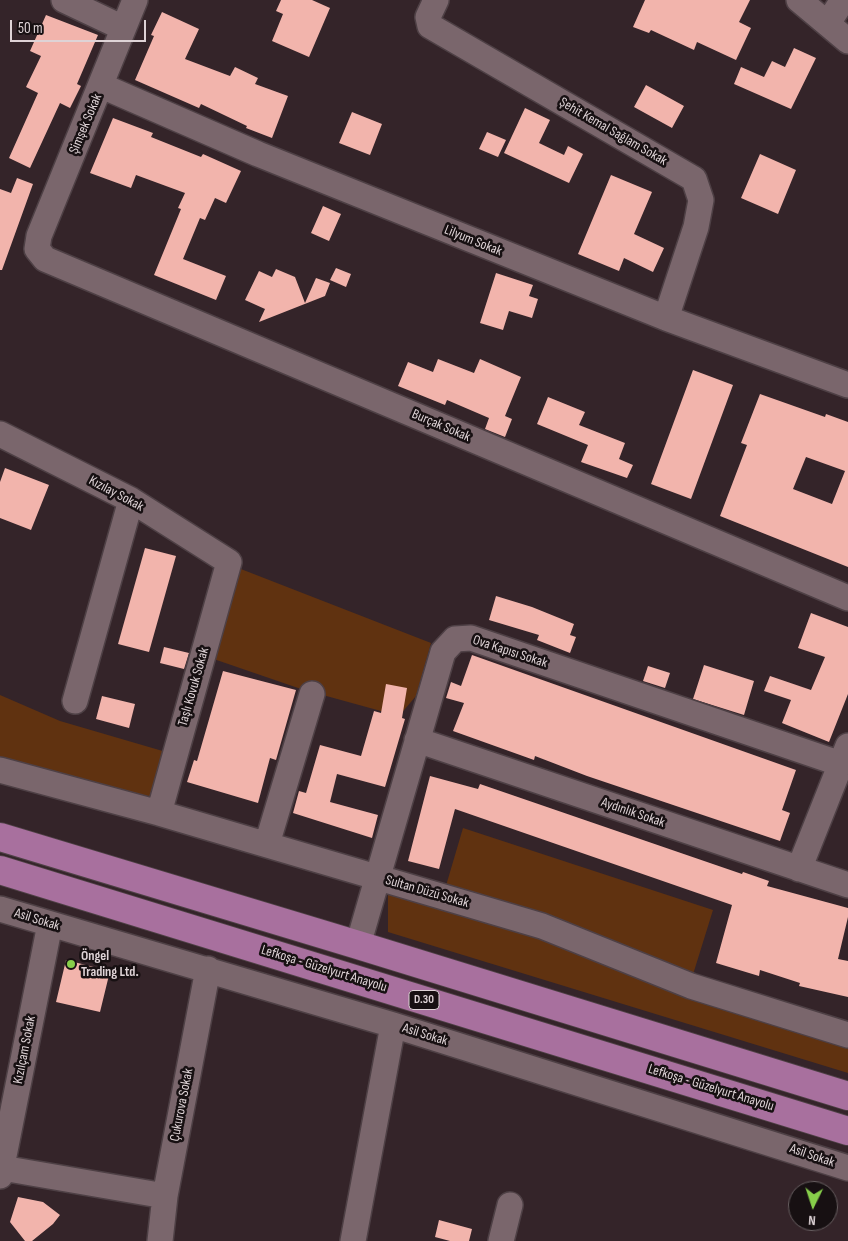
<!DOCTYPE html>
<meta charset="utf-8">
<style>
body{margin:0}
#map{position:relative;width:848px;height:1241px;overflow:hidden;background:#342429;font-family:"Sofia Sans Condensed",sans-serif}
canvas{display:block}
.north{position:absolute;left:788px;top:1181px;width:50px;height:50px;box-sizing:border-box;background:#171012;border:1px solid #675e60;border-radius:50%;rotate:184deg;font-size:14px;font-weight:700;line-height:20px;text-align:center;color:#ded3d6}
.north::after{content:'';display:block;margin:auto;width:18px;height:22px;background:#87cf4a;clip-path:polygon(50% 0,100% 100%,50% 72%,0 100%)}
.scale{position:absolute;left:10px;top:20px;width:136px;height:22px;box-sizing:border-box;border:2px solid #ded3d6;border-top:0;padding-left:6px;font-size:15px;line-height:18px;white-space:nowrap;color:#ded3d6;-webkit-text-stroke:4px #171012;paint-order:stroke}
</style>
<div id="map">
<canvas width="848" height="1241"></canvas>
<div class="north">N</div>
<div class="scale">50 m</div>
</div>
<script>
const ctx = document.querySelector('canvas').getContext('2d');
ctx.lineJoin = 'round';
function fill(path, color) {
  ctx.fillStyle = color;
  ctx.fill(path, 'evenodd');
}
function toPath(rows) {
  const path = new Path2D();
  for (const r of rows) {
    path.moveTo(r[0], r[1]);
    for (let i = 2; i < r.length; i += 2) path.lineTo(r[i], r[i + 1]);
  }
  return path;
}
function trace(path, color, width, dash) {
  ctx.strokeStyle = color;
  ctx.lineWidth = width;
  ctx.lineCap = dash ? 'butt' : 'round';
  ctx.setLineDash(dash || []);
  ctx.stroke(path);
}
function label(font, color, halo, rows, align = 'center') {
  ctx.font = font + ' "Sofia Sans Condensed",sans-serif';
  ctx.lineWidth = 5;
  ctx.setLineDash([]);
  ctx.textBaseline = 'middle';
  ctx.strokeStyle = halo;
  ctx.fillStyle = color;
  for (const [text, x, y, turn = 0] of rows) {
    ctx.save();
    ctx.translate(x, y);
    ctx.rotate((+turn || 0) * Math.PI / 180);
    ctx.textAlign = isNaN(turn) ? turn : align;
    if (halo) ctx.strokeText(text, 0, 0);
    ctx.fillText(text, 0, 0);
    ctx.restore();
  }
}
const green = toPath([
 [228,564,431,643,416,696,399,716,301,689,202,655],
 [0,695,60,721,166,752,147,823,0,774],
 [463,828,713,910,686,997,848,1046,848,1073,388,932,388,891,440,906]
]);
const building = toPath([
 [281,0,312,0,330,8,309,57,272,41,283,14,276,11],
 [645,0,750,0,739,22,751,28,736,60,697,42,694,50,651,30,649,33,633,27],
 [162,12,199,29,185,59,230,76,235,67,258,78,255,84,288,96,272,138,246,128,247,126,201,104,199,108,135,80,154,36,151,35],
 [46,15,98,35,77,84,81,86,70,108,60,103,30,168,9,158,38,93,26,87,41,56,30,51],
 [794,48,816,58,791,109,734,84,741,67,764,77,772,61,785,67],
 [646,85,684,106,672,128,634,107],
 [525,108,550,120,539,143,564,155,568,146,583,154,569,183,504,153],
 [352,112,382,124,370,155,339,143],
 [113,118,153,133,151,137,201,157,203,154,241,171,226,203,215,198,205,220,200,218,183,259,226,276,216,300,154,275,181,209,178,208,185,193,136,175,131,188,90,173],
 [487,132,506,140,498,157,479,149],
 [760,154,796,170,778,214,741,198],
 [611,175,652,192,634,234,664,248,653,272,624,258,619,271,578,254],
 [17,178,33,184,2,270,0,270,0,189,11,193],
 [323,206,341,214,329,241,311,233],
 [336,268,351,274,346,287,330,280],
 [276,269,295,277,305,303,316,278,330,283,325,296,259,322,265,309,245,300,259,271,272,277],
 [496,273,533,285,529,296,538,299,532,318,509,311,503,330,480,323],
 [438,359,474,373,480,359,521,377,505,416,512,419,505,437,485,429,489,418,447,400,445,405,398,386,408,362,433,372],
 [693,370,733,385,691,499,651,484],
 [760,394,825,417,826,414,848,422,848,567,720,516,747,445,741,443],
 [806,457,845,471,832,504,793,489],
 [548,397,585,412,579,425,625,443,619,459,633,465,627,478,581,462,588,445,537,424],
 [5,468,49,485,31,530,0,518,0,482],
 [145,548,176,556,149,652,118,644],
 [496,596,532,607,574,624,570,635,576,637,570,653,537,640,539,635,489,620],
 [811,613,848,627,848,694,829,742,782,723,791,700,764,691,770,676,811,690,825,657,798,648],
 [164,647,189,653,184,669,160,663],
 [472,655,796,770,782,810,790,813,780,841,587,776,535,756,534,760,453,731,464,703,446,698,451,682,461,686],
 [704,665,754,681,744,715,693,699],
 [648,666,670,673,665,688,643,681],
 [223,671,296,690,276,760,270,758,258,803,187,782,194,760,197,761],
 [386,684,407,688,402,718,405,719,385,787,337,774,330,802,378,815,372,838,293,813,299,791,306,793,320,745,361,756,374,711,381,713],
 [102,696,135,704,129,728,96,719],
 [430,776,478,789,480,784,742,874,743,872,769,881,767,886,848,908,848,917,838,959,848,961,848,997,799,986,800,983,760,970,759,976,716,963,732,905,455,809,439,869,408,861],
 [66,960,110,971,100,1012,56,1002],
 [18,1197,43,1202,60,1215,53,1224,32,1241,25,1241,10,1222],
 [439,1220,472,1229,469,1241,450,1241,435,1237]
]);
const minor = toPath([
 [64,0,123,28],
 [135,0,39,236,37,249,45,259,848,598],
 [436,0,428,17,430,26,694,179,701,200,696,227,666,318],
 [799,0,848,41],
 [828,23,843,0],
 [102,86,258,154,666,318,848,385],
 [0,434,131,500,229,562,159,813],
 [75,701,131,500],
 [417,740,848,885],
 [0,770,159,813,542,926,691,986,848,1035],
 [267,844,312,694],
 [799,869,848,746],
 [0,909,393,1025,848,1168],
 [358,945,443,652,455,639,471,638,841,764],
 [2,1168,165,1196],
 [0,1176,50,924],
 [160,1241,165,1196,208,969],
 [353,1241,393,1025],
 [501,1241,510,1205]
]);
const highway = toPath([
 [0,837,358,945,848,1096],
 [0,870,848,1131]
]);
const markers = [
 [71,964,5,"#87cf4a"]
];
const shields = [
 [424,1000,30]
];
const shieldNames = [
 ["D.30",424,1000]
];
const streetNames = [
 ["Şimşek Sokak",86,124,-67],
 ["Şehit Kemal Sağlam Sokak",613,132,30],
 ["Lilyum Sokak",473,241,22],
 ["Burçak Sokak",441,426,23],
 ["Kızılay Sokak",116,494,28],
 ["Ova Kapısı Sokak",510,652,18],
 ["Taşlı Kovuk Sokak",194,687,-74],
 ["Aydınlık Sokak",633,813,19],
 ["Sultan Düzü Sokak",427,892,16],
 ["Asil Sokak",37,920,17],
 ["Lefkoşa - Güzelyurt Anayolu",324,969,17],
 ["Asil Sokak",425,1035,17],
 ["Kızılçam Sokak",25,1050,-79],
 ["Lefkoşa - Güzelyurt Anayolu",711,1088,17],
 ["Çukurova Sokak",182,1105,-79],
 ["Asil Sokak",812,1156,19]
];
const poiNames = [
 ["Öngel",81,956],
 ["Trading Ltd.",81,972]
];
fill(green, '#603210');
fill(building, '#f2b4ac');
trace(minor, '#4e4045', 28);
trace(highway, '#4e4045', 30);
trace(minor, '#7a666c', 25);
trace(highway, '#a8709e', 28);
for (const [x, y, r, color] of markers) {
  const dot = new Path2D();
  dot.arc(x, y, r, 0, 2 * Math.PI);
  ctx.fillStyle = color;
  ctx.fill(dot);
  trace(dot, '#171012', 2);
}
for (const [x, y, w] of shields) {
  const box = new Path2D();
  box.roundRect(x - w / 2, y - 9.5, w, 19, 4);
  ctx.fillStyle = '#171012';
  ctx.fill(box);
  trace(box, '#ded3d6', 1);
}
label('bold 12px', '#ded3d6', null, shieldNames);
label('14px', '#ded3d6', '#171012', streetNames);
label('bold 14px', '#ded3d6', '#171012', poiNames, 'left');
</script>
